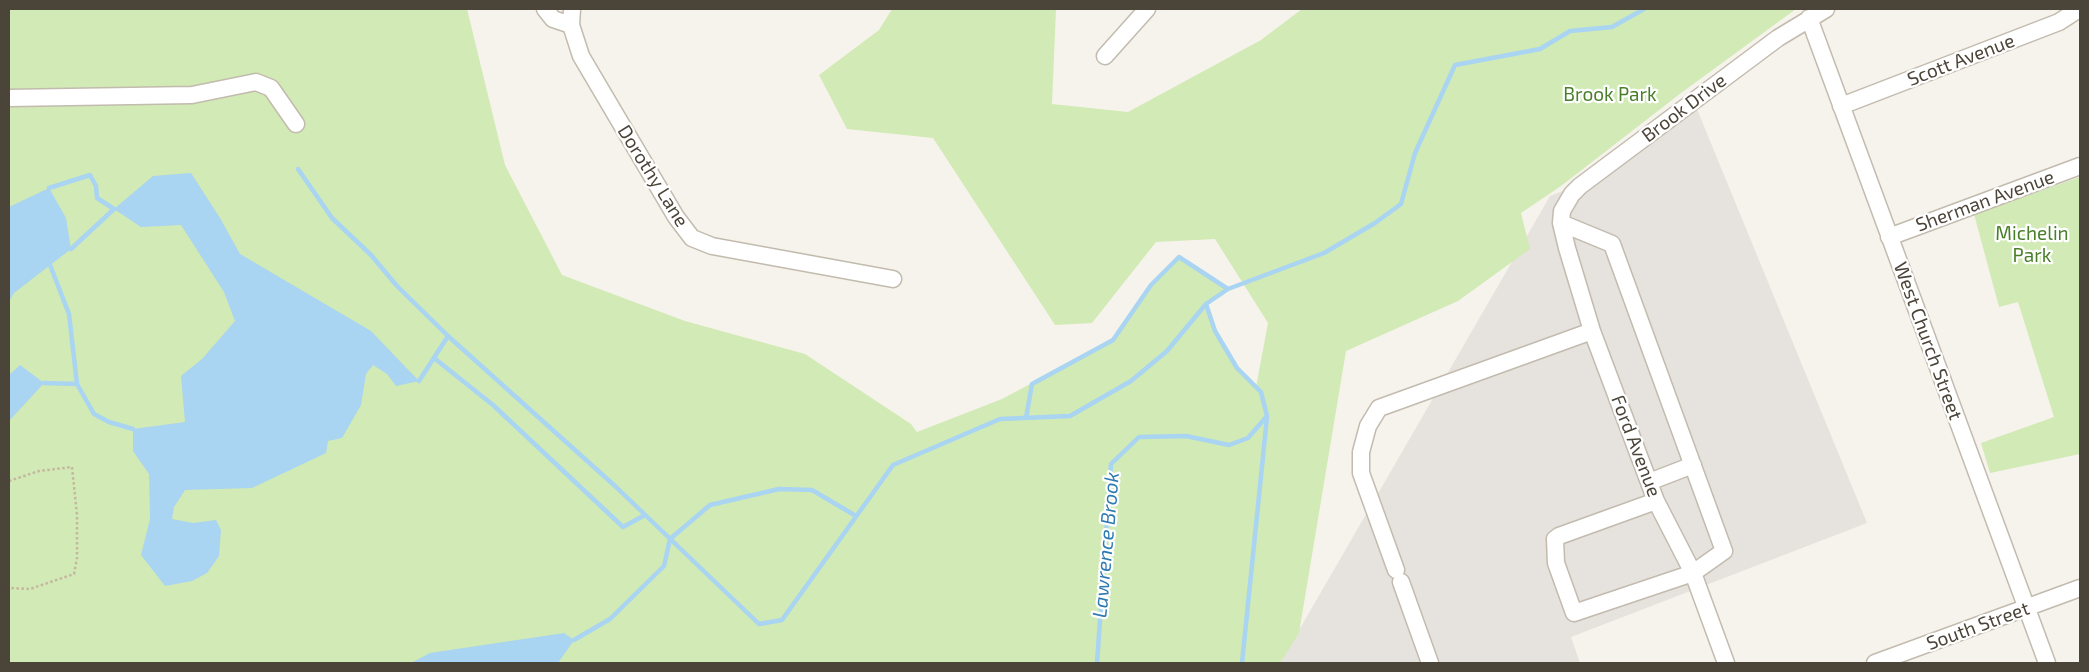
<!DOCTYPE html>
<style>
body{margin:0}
#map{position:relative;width:2089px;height:672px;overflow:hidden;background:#f6f3ec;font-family:"Exo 2",sans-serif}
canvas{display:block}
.frame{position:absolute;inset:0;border:10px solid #4b4439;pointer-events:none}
</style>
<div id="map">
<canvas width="2089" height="672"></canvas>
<div class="frame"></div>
</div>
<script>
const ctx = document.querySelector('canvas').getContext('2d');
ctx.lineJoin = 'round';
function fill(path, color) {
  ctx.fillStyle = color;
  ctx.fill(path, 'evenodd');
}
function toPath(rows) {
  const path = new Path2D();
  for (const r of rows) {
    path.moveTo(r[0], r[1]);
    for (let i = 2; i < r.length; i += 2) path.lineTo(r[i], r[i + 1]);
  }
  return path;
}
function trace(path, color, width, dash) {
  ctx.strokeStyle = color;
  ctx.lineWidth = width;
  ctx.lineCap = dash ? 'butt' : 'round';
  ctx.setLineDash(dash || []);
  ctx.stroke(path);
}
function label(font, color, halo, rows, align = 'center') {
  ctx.font = font + ' "Exo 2",sans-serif';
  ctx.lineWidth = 4.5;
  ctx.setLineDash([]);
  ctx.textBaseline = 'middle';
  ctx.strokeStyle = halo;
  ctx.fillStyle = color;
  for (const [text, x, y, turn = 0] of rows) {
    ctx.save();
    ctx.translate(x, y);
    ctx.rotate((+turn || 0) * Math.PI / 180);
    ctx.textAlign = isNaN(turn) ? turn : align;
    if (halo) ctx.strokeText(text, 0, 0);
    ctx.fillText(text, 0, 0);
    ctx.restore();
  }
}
const industrial = toPath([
 [1692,97,1867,523,1571,637,1580,663,1280,663,1550,196,1575,186]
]);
const green = toPath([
 [9,9,467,9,505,165,562,275,685,321,805,354,911,424,917,432,1002,399,1113,340,1151,285,1179,257,1228,289,1206,305,1215,331,1237,368,1256,387,1268,323,1215,239,1156,242,1092,323,1055,325,933,138,847,129,819,75,879,30,892,9,1056,9,1052,104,1128,112,1261,40,1302,9,1796,9,1681,93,1561,186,1521,213,1530,249,1458,301,1346,351,1299,633,1280,663,9,663],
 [2080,177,2080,454,1990,473,1981,443,2054,417,2018,302,1999,307,1974,214]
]);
const water = toPath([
 [191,173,220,218,240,254,371,331,419,381,396,386,387,374,373,365,366,374,361,405,342,438,328,441,326,453,252,488,185,490,174,507,172,519,193,523,216,520,221,530,219,556,207,573,192,581,165,586,141,555,150,519,149,474,133,451,133,429,185,422,181,376,202,359,235,321,224,292,181,225,141,227,114,209,153,176],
 [49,188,66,218,71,249,14,293,9,301,9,207],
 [20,365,44,383,9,421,9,375],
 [564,633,574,640,558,663,411,663,430,653]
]);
const stream = toPath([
 [298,169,332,218,371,255,397,286,448,336,615,486,759,624,782,620,893,465,1000,419,1070,416,1131,381,1167,351,1206,304],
 [49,188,90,175,96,186,97,198,114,209,71,249],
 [50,265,69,314,77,384],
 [434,358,493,405,623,527,645,515],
 [419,381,448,336],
 [44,383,77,384,94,414,109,422,133,429],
 [1026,418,1032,384,1113,340,1151,285,1179,257,1228,289],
 [574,640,610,619,664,566,670,539,710,505,779,489,812,490,856,516],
 [1097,663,1111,464,1139,437,1186,436,1229,445,1248,438,1267,416,1261,392,1237,368,1215,331,1206,304,1228,289,1324,253,1375,223,1401,204,1415,153,1455,65,1540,49,1570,31,1612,27,1644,9],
 [1242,663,1267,417]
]);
const path = toPath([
 [9,481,39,471,72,467,77,515,77,558,74,574,30,589,9,588]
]);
const minor = toPath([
 [545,9,553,19,571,25],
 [572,9,571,25,581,56,676,217,692,238,712,246,893,279],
 [1809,18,2047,663],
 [1105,56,1147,9],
 [9,98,192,95,256,82,271,88,296,124],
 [1841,106,2059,22,2079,9],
 [1561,223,1612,244,1724,551,1693,573,1574,613,1556,563,1555,539,1559,536,1656,501],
 [1889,237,2080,166],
 [1649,482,1693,465],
 [1396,570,1361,473,1361,452,1368,426,1379,408,1592,331],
 [1401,582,1430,663],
 [1726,663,1693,573,1656,501,1592,331,1567,248,1561,223,1562,211,1572,194,1580,186,1778,38,1826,9],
 [1875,663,2080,588]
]);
const streetNames = [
 ["Scott Avenue",1961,60,-21],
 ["Brook Drive",1684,108,-37],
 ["Dorothy Lane",653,176,58],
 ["Sherman Avenue",1985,201,-20],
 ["West Church Street",1928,341,70],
 ["Ford Avenue",1636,446,69],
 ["South Street",1978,626,-20]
];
const parkNames = [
 ["Brook Park",1610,95],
 ["Michelin",2032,234],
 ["Park",2032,256]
];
const waterNames = [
 ["Lawrence Brook",1106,545,-85]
];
fill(industrial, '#e6e2dd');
fill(green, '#d2eab5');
fill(water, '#a9d4f2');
trace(stream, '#a9d4f2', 4.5);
trace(minor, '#c2bbae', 19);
trace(path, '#c4b79f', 2.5, [2.5, 2.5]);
trace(minor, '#fff', 16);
label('19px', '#4b4439', '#fff', streetNames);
label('19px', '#4a7f2a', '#fff', parkNames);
label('italic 20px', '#2e7ab2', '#fff', waterNames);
</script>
